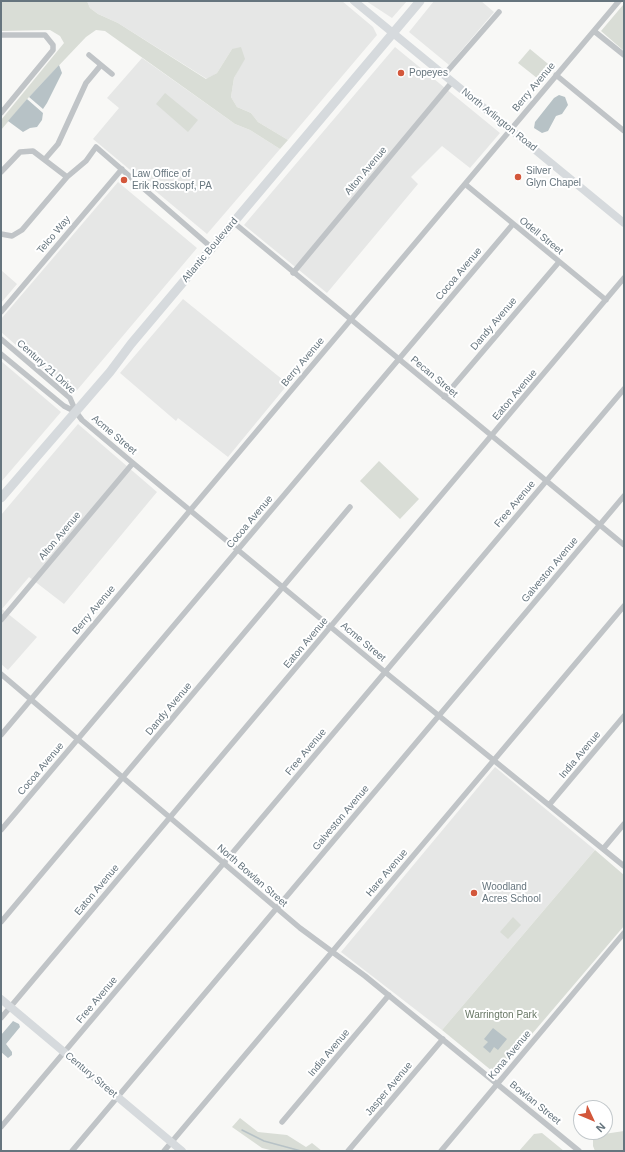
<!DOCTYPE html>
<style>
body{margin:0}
#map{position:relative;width:625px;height:1152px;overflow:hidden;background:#f8f8f6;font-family:Helvetica,sans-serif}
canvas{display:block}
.frame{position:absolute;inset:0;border:2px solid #66757e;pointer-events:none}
.north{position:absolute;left:573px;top:1100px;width:40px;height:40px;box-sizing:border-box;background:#fff;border:1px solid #c2c8cb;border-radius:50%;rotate:134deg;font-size:11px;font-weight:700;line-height:16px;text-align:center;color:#66757e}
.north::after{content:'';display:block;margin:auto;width:14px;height:18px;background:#d3573b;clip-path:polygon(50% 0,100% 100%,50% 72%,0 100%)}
</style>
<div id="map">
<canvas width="625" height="1152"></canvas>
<div class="frame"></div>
<div class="north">N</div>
</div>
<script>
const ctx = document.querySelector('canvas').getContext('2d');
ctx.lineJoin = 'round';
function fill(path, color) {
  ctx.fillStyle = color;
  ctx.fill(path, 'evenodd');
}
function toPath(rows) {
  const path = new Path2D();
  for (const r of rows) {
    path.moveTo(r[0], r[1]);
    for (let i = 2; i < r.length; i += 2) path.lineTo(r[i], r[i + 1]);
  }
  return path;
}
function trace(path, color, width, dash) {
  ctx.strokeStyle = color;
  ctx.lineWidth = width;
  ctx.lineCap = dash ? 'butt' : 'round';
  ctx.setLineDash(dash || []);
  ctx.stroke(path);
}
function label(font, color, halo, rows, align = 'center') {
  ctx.font = font + ' Helvetica,sans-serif';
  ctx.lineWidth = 4;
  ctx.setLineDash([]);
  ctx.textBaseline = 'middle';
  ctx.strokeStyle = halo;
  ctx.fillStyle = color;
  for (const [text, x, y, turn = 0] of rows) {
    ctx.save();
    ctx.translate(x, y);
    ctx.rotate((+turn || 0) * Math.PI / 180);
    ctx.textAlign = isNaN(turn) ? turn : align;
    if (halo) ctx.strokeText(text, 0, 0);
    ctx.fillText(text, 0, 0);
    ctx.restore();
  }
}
const built = toPath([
 [87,1,342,1,373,27,377,35,288,140,258,122,251,113,237,107,231,97,234,78,244,59,232,49,217,73,207,79,118,23,98,14,90,8],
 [366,1,407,1,392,18],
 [434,1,481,1,494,12,449,65,409,32],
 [395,47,500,133,470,168,442,146,411,177,418,184,327,293,244,225],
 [142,58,235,124,250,130,280,149,207,234,93,139,119,108,107,98],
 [118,182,197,248,73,395,1,332,1,319],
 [1,270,17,284,1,303],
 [183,299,288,384,228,457,178,418,176,421,120,373],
 [1,361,61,412,1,482],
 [78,424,157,492,64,604,29,577,2,609,37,637,8,670,1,664,1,515],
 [495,767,595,850,442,1030,341,952]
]);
const green = toPath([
 [1,1,87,1,90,8,98,14,118,23,206,79,217,73,232,49,241,47,245,59,234,78,231,97,237,107,251,113,258,122,288,140,280,149,250,130,235,124,105,31,96,30,86,37,29,97,1,130,1,120,64,43,60,36,50,30,1,31],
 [623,5,624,6,624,51,601,31],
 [530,49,553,68,542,82,518,63],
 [165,93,198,120,188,132,156,104],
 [379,461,419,499,400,519,360,481],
 [595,850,624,875,624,926,497,1075,442,1030],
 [513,917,521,925,508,939,500,932],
 [240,1118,258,1132,287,1135,306,1147,312,1143,322,1151,274,1151,262,1148,232,1127],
 [624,1131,624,1150,595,1151,593,1146,593,1140,604,1134],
 [542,1133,564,1151,519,1151,534,1134]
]);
const water = toPath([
 [59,65,62,73,47,103,43,109,29,97],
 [559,95,565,97,568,105,562,114,556,116,548,131,542,133,534,128,535,122,554,98],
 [27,99,43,113,42,120,37,127,30,128,23,132,8,121],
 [13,1021,19,1024,20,1027,6,1044,12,1052,12,1055,8,1058,1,1052,1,1035],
 [493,1028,507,1039,498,1050,494,1047,490,1053,483,1047,488,1042,484,1039]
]);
const stream = toPath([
 [242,1130,264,1141,301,1151]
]);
const street = toPath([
 [594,31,624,55],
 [1,35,45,35,53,45,53,50,1,113],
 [89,55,112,74],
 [444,75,499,12],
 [556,75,624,131],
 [45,159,58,144,86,83,101,65],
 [1,172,20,152,33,151,67,177],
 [465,184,606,300],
 [233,222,624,545],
 [1,234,12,236,22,230,67,177,86,161,96,147,212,248],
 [293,273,452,82],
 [1,312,122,169],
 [1,339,70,398,76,412,82,420,133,463,385,672,624,866],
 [1,354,64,406,76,412],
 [444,397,559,262],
 [1,620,133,463],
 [1,674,300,928,365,976,579,1151],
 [1,735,619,1],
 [549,805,624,716],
 [1,830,513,224],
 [603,849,624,824],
 [1,922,350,507],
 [1,1018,624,278],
 [282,1122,389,995],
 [1,1127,624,389],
 [72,1151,624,496],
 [164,1151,624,606],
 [348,1151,443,1039],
 [441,1151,624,933]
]);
const secondary = toPath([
 [354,1,624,223],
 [1,999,182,1151]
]);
const primary = toPath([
 [1,498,110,372,131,344,420,1]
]);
const markers = [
 [401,73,4,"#d3573b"],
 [518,177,4,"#d3573b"],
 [124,180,4,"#d3573b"],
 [474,893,4,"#d3573b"]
];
const poiNames = [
 ["Popeyes",409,73],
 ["Silver",526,171],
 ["Glyn Chapel",526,183],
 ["Law Office of",132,174],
 ["Erik Rosskopf, PA",132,186],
 ["Woodland",482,887],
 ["Acres School",482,899]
];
const streetNames = [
 ["Berry Avenue",534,87,-50],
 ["North Arlington Road",499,120,39],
 ["Alton Avenue",366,171,-50],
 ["Telco Way",54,235,-50],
 ["Odell Street",541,236,39],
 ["Atlantic Boulevard",210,250,-50],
 ["Cocoa Avenue",459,274,-50],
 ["Dandy Avenue",494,324,-50],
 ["Berry Avenue",303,362,-50],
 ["Century 21 Drive",46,367,42],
 ["Pecan Street",434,377,40],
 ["Eaton Avenue",515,395,-50],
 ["Acme Street",114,435,40],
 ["Free Avenue",515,504,-50],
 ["Cocoa Avenue",250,522,-50],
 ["Alton Avenue",60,536,-50],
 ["Galveston Avenue",550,570,-50],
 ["Berry Avenue",94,610,-50],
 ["Acme Street",363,642,40],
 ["Eaton Avenue",306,643,-50],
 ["Dandy Avenue",169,709,-50],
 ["Free Avenue",306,752,-50],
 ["India Avenue",580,755,-50],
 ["Cocoa Avenue",41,769,-50],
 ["Galveston Avenue",341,818,-50],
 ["Hare Avenue",387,873,-50],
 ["North Bowlan Street",252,876,41],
 ["Eaton Avenue",97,890,-50],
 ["Free Avenue",97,1000,-50],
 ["India Avenue",329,1053,-50],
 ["Kona Avenue",510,1055,-50],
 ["Century Street",91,1075,40],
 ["Jasper Avenue",389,1089,-50],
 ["Bowlan Street",535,1103,39]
];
const parkNames = [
 ["Warrington Park",501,1015]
];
fill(built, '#e6e7e6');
fill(green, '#d9ddd6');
fill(water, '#b7c2c6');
trace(stream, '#b7c2c6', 1.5);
trace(street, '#c0c4c7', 5.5);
trace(secondary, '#d6dadd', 8);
trace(primary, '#d6dadd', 9);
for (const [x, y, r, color] of markers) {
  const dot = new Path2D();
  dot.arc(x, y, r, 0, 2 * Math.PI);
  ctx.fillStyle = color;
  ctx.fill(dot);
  trace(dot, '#fff', 1.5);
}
label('10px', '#66757e', '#fff', poiNames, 'left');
label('10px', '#66757e', '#fff', streetNames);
label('10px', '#687765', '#fff', parkNames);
</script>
